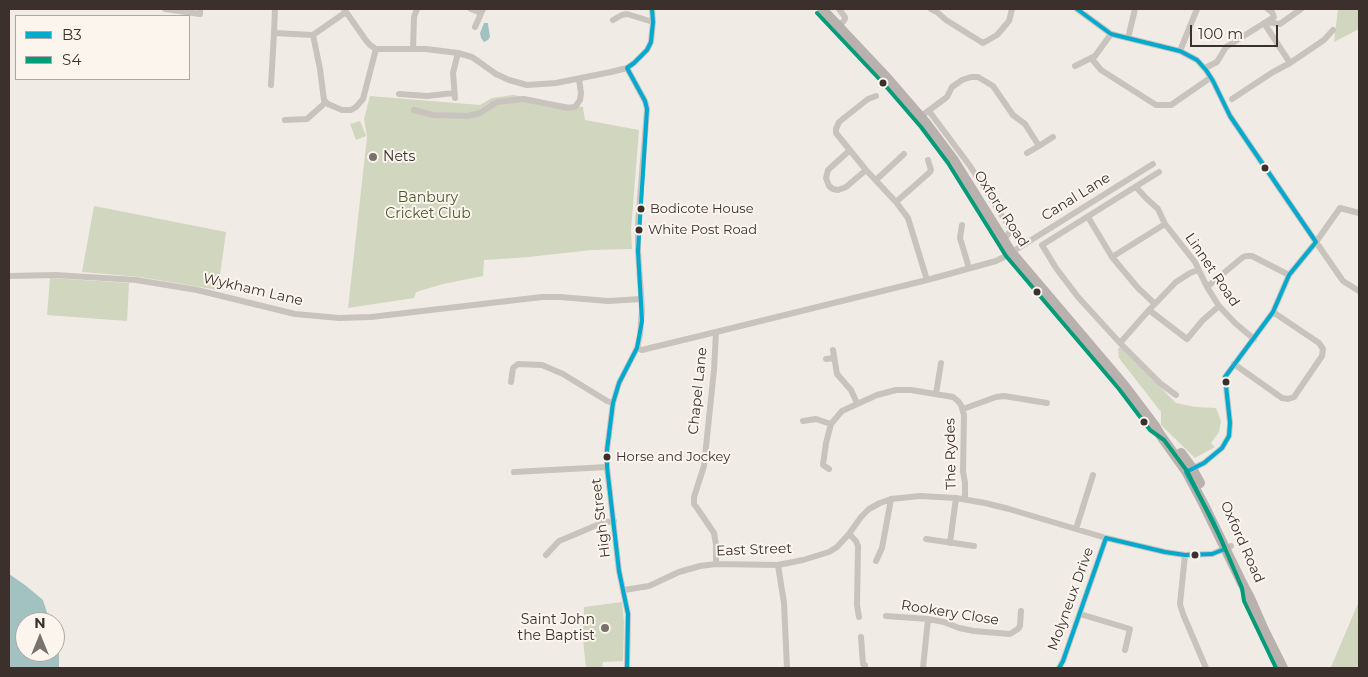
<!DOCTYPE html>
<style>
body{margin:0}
#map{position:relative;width:1368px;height:677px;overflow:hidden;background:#f0ebe5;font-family:Montserrat,sans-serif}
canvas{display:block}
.frame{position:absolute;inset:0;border:10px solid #3b302b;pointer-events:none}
.legend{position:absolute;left:15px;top:15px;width:175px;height:65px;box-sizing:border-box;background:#fbf5ee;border:1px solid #aea6a0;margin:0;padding:6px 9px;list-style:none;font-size:15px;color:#3b302b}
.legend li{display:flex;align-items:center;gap:10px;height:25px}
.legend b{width:25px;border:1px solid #aea6a0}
.north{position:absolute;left:15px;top:612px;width:50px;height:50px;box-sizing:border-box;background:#fbf5ee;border:1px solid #aea6a0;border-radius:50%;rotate:0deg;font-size:14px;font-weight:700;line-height:20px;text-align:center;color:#3b302b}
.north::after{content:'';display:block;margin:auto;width:18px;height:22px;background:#7a716c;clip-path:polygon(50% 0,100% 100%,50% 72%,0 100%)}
.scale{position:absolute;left:1190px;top:25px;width:88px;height:22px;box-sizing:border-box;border:2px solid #3b302b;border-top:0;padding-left:6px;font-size:15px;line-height:18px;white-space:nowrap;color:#3b302b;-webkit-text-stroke:4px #fbf5ee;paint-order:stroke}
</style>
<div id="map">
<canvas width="1368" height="677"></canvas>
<div class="frame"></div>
<ul class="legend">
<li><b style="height:6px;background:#00a9ce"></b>B3</li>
<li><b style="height:6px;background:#009b79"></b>S4</li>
</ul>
<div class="north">N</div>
<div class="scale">100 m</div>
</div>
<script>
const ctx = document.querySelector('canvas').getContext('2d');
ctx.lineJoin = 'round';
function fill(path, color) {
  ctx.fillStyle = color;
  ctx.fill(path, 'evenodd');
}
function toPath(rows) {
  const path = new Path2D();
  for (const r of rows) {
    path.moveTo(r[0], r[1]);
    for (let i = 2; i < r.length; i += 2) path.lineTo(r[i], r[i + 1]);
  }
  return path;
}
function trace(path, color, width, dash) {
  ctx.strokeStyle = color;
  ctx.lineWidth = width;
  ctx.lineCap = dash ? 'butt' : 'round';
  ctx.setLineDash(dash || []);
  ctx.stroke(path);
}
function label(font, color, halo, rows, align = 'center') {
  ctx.font = font + ' Montserrat,sans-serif';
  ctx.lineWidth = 4;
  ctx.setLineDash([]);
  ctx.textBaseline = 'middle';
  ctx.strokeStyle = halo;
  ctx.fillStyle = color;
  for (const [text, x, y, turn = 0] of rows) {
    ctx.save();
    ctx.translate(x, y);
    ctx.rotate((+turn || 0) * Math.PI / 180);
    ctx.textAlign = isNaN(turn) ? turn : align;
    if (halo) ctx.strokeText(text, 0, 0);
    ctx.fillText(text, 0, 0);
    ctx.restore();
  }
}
const green = toPath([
 [1338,9,1359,9,1359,29,1334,42],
 [513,95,583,107,585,120,639,130,631,230,632,249,591,250,529,257,484,260,483,276,443,284,416,292,414,298,348,308,367,137,364,119,370,96,480,105,492,98],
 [360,121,366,136,356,140,350,124],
 [94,206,226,232,218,290,140,277,82,272],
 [50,278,129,283,127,321,47,315],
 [1120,347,1176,403,1195,407,1216,408,1221,421,1219,432,1211,443,1215,447,1195,458,1161,425,1161,412,1119,358,1118,349],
 [1359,601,1359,668,1330,668,1331,667],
 [622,602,624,623,623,661,603,662,602,668,586,668,583,639,584,607]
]);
const water = toPath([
 [484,23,488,23,488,24,490,37,488,40,484,42,481,38,480,33],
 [9,574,25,585,43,600,50,622,25,622,25,652,55,652,55,626,59,627,59,668,9,668]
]);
const minor = toPath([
 [165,9,200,14,200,9],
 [275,9,274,33,313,35,346,12],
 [344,9,365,39,370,45,376,49,426,49,458,53,472,57,496,74,509,80,527,85,556,83,611,72,627,68,634,63,647,50,651,42,653,22,652,9],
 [471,9,481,13],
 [931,9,937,12,946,20,983,43,997,35,1009,21,1012,9],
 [1077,9,1111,34,1180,51,1197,60,1206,70,1213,81,1230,116,1316,242,1343,281,1359,291],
 [613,20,622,15,627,14,653,22],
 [1266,22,1280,24,1301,9],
 [475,27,483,9],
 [839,27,845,19,845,17,839,9],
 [313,35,320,69,324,100,328,104,342,110,351,110,356,107,363,99,376,49],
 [1128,38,1135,9],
 [413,49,414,17,417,9],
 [1180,51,1197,9],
 [1091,58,1101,70,1156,105,1171,105,1210,78],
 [1290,63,1324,40,1333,30],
 [1075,66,1095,56,1111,34],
 [627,68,645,101,647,109,638,225,638,251,642,310,640,335,637,348,619,383,613,403,607,450,607,467,619,571,628,614,627,668],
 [1205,68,1217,62,1226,47,1274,17,1272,12,1268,9],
 [271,85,274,33],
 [399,94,427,96,454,93],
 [876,96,868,99,839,122,836,129,836,133,866,170,896,202,908,218,927,280],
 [455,98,453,73,458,53],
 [1232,99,1273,72,1290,63,1264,23],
 [414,110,433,115,468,116,480,113,497,102,524,99,568,108,575,107,580,100,581,93,579,79],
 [929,111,970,166,1006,222,1011,230,1004,240],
 [920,117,947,97,952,87,962,80,971,77,978,77,993,86,1013,115,1025,124,1039,146,1053,137],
 [285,120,307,119,326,102],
 [850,150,828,170,826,178,829,186,833,189,838,190,846,187,866,170],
 [1027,153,1039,146],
 [1159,172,1042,245,1056,268,1078,297,1120,343,1161,384,1176,395],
 [876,180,904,154],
 [1136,187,1146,198,1158,209,1165,224,1195,262,1207,287,1219,306,1235,323,1254,339],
 [896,202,930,172,931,170,928,160],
 [1088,217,1112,257,1138,288,1155,304],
 [962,225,960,238,969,268],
 [1011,230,1022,245],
 [1112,257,1165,224],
 [9,276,55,275,136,280,197,290,295,314,339,318,371,317,542,297,560,297,608,301,641,299],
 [1207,287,1243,257,1246,256,1252,256,1289,275],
 [1149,310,1187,339,1203,320,1219,306],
 [1120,343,1149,310,1176,282,1190,273,1198,270],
 [637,348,642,350,646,349,716,332,927,280,996,261,1004,257,1153,164],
 [833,350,837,374,851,390,857,403],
 [826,359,834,358],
 [1234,364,1282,398,1288,399,1294,397,1322,356,1323,349,1319,343,1273,312],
 [511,382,513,368,518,364,542,365,563,374,607,401,613,403],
 [936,394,941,363],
 [963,409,996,397,1004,396,1047,403],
 [803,421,816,419,831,424],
 [829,469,823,465,826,443,831,424,842,411,877,395,896,390,911,390,953,397,958,401,961,405,964,415,963,471,965,483,965,499],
 [1189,470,1204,463,1222,448,1229,436,1230,423,1225,377,1273,312,1289,275,1316,242,1340,208,1359,213],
 [514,472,607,467],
 [1076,529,1093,475],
 [849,534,856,541,858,546,857,605,859,617],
 [926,539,974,546],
 [950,543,956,498],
 [546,555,559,541,564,539,604,522,614,521],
 [1185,555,1180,604,1183,614,1206,668],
 [876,561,882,548,891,499],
 [716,564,716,545,714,533,697,508,694,504,694,497,704,466,714,370,716,332],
 [778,565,784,603,787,668],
 [624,590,649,586,679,572,700,566,716,564,778,565,803,560,829,552,837,547,849,534,861,517,869,509,880,503,891,499,920,496,956,498,985,503,1009,509,1106,538,1165,552,1185,555,1212,554,1231,546],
 [1080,614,1130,629,1125,650],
 [886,616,928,619,944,622,959,628,974,631,1010,634,1018,629,1020,626,1021,611],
 [861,637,863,664,865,665,865,668],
 [923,668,928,619],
 [1059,668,1063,661,1106,538]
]);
const primary = toPath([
 [822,9,888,79,926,123,953,159,1011,252,1124,385,1155,426,1161,436,1186,471,1204,505,1244,587,1250,598,1264,630,1283,668],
 [1181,453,1192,468,1200,483]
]);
const bus1 = toPath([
 [627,668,628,614,619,571,607,467,607,450,613,403,619,383,637,348,642,321,638,251,647,109,645,101,627,68,634,63,647,50,651,42,653,22,652,9],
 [1059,668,1063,661,1106,538,1165,552,1185,555,1212,554,1225,549,1213,521,1186,472,1204,463,1222,448,1229,436,1230,423,1225,377,1273,312,1289,275,1316,242,1230,116,1213,81,1206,70,1197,60,1180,51,1111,34,1077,9]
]);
const bus2 = toPath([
 [817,13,883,83,921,127,948,163,1006,256,1119,389,1150,430,1164,440,1187,471,1221,539,1242,588,1244,601,1276,668]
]);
const markers = [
 [883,83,4.5,"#3b302b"],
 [373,157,5,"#7a716c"],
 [1265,168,4.5,"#3b302b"],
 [641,209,4.5,"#3b302b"],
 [639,230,4.5,"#3b302b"],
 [1037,292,4.5,"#3b302b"],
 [1226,382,4.5,"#3b302b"],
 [1144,422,4.5,"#3b302b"],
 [607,457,4.5,"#3b302b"],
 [1195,555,4.5,"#3b302b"],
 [605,628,5,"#7a716c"]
];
const busNames = [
 ["Bodicote House",650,209],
 ["White Post Road",648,230],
 ["Horse and Jockey",616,457]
];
const poiNames = [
 ["Nets",383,157],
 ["Saint John",595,620,"right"],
 ["the Baptist",595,636,"right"]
];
const streetNames = [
 ["Canal Lane",1076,197,-32],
 ["Oxford Road",1001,209,57],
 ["Linnet Road",1212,270,56],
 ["Wykham Lane",253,290,13],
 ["Chapel Lane",698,391,-84],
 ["The Rydes",951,454,-91],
 ["High Street",601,518,-97],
 ["Oxford Road",1242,542,66],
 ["East Street",754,550,-2],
 ["Molyneux Drive",1071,599,-70],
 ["Rookery Close",950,613,9]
];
const parkNames = [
 ["Banbury",428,198],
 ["Cricket Club",428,214]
];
fill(green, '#d1d6bf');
fill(water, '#a1c2c1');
trace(minor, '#c9c3be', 6);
trace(primary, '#b8b1ad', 10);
trace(bus1, '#00a9ce', 4);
trace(bus2, '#009b79', 4);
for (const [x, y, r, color] of markers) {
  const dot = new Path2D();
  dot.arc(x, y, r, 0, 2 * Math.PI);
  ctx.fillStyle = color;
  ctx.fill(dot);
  trace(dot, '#fbf5ee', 2);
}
label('13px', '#3b302b', '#fbf5ee', busNames, 'left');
label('14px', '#3b302b', '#fbf5ee', poiNames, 'left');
label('14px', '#3b302b', '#fbf5ee', streetNames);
label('14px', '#4a5a2e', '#fbf5ee', parkNames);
</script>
